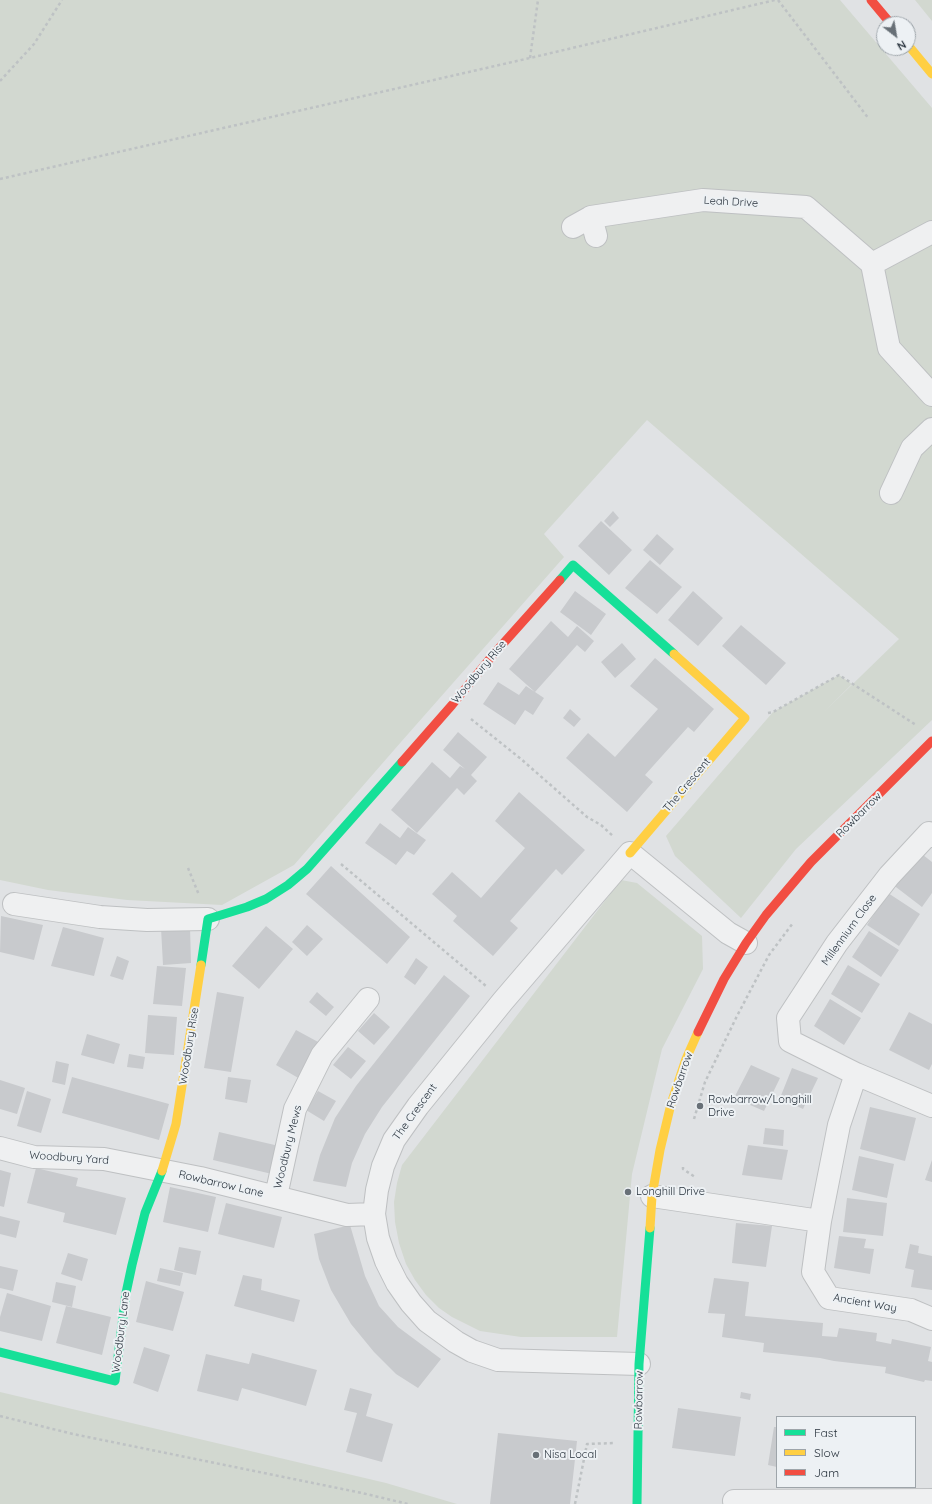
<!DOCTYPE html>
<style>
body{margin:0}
#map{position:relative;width:932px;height:1504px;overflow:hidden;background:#e0e2e4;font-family:Quicksand,sans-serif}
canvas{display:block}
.legend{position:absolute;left:776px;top:1416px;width:140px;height:72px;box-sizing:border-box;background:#edf1f4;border:1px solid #9ea5aa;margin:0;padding:5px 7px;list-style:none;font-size:12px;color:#28323c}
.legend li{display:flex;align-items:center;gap:8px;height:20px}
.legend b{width:20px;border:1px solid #9ea5aa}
.north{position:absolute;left:876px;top:16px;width:40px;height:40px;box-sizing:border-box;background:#edf1f4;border:1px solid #9ea5aa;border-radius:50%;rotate:149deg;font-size:11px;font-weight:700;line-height:16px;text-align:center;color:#28323c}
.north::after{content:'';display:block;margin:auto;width:14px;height:18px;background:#687077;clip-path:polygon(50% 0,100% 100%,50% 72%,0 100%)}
</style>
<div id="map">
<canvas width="932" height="1504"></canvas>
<ul class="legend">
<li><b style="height:5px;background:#16e098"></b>Fast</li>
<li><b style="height:5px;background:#ffcf43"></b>Slow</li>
<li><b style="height:5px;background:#f24e42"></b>Jam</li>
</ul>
<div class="north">N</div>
</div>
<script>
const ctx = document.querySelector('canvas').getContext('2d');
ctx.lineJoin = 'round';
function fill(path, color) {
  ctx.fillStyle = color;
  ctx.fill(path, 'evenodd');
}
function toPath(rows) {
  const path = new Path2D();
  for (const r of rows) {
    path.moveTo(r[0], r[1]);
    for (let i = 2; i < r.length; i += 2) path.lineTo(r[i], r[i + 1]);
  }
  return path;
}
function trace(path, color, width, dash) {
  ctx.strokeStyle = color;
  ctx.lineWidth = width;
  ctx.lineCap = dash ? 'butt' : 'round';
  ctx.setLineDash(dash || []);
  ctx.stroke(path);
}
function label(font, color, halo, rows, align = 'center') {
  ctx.font = font + ' Quicksand,sans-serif';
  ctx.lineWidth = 4;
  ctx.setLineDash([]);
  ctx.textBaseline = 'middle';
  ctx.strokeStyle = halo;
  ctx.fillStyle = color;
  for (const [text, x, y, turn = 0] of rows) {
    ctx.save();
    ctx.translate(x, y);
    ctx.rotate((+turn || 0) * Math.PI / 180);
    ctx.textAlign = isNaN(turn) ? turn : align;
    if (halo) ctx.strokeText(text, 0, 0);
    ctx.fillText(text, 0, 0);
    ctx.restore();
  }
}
const green = toPath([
 [0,0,840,0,932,108,932,720,796,849,741,918,675,856,666,836,773,712,839,675,852,684,825,711,899,639,647,420,544,534,564,557,401,742,294,865,222,905,127,900,48,890,0,880],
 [915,0,932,0,932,21],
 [621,880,637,883,702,936,703,969,662,1049,632,1174,617,1337,521,1337,480,1331,452,1317,439,1308,426,1295,415,1280,406,1264,399,1243,395,1222,394,1202,397,1183,402,1165],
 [0,1392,386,1483,457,1504,0,1504]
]);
const building = toPath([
 [613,511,619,518,610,527,604,521],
 [601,521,632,550,609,575,578,546],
 [657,534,674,549,660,565,643,550],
 [650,560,682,587,657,614,625,588],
 [575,591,606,614,591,635,560,612],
 [693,591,723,618,698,646,668,620],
 [551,621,568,637,577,626,594,641,585,652,577,645,535,692,509,669],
 [741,625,786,663,766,685,722,646],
 [622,643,636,659,615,678,601,662],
 [655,658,714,709,694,732,688,727,645,775,653,782,627,812,566,758,588,733,615,757,658,709,630,686],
 [498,682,519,695,526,686,544,698,533,715,525,710,515,725,483,704],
 [570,709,581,719,574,727,563,718],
 [458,732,487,757,471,775,477,781,464,795,457,788,417,833,391,810,432,762,450,778,460,766,465,769,443,750],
 [519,792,585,850,562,875,556,869,510,921,518,928,493,956,453,921,457,916,432,894,452,872,481,898,525,848,495,821],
 [380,823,400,838,408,827,426,840,414,855,407,851,396,865,365,843],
 [918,851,932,862,932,893,922,907,892,884],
 [331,866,410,937,387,964,306,894],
 [888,893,920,914,899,946,867,925],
 [1,916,43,925,34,960,0,952],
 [307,925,323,939,307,956,292,942],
 [266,926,293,949,259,989,232,966],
 [63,927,104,938,94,976,51,966],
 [190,927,191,963,163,965,161,928],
 [869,931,899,950,881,977,852,957],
 [117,956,129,961,123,980,110,976],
 [416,958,428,967,415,985,404,977],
 [848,965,880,984,862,1013,831,994],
 [157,966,186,968,182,1006,153,1004],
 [444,975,470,996,382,1107,365,1134,352,1163,346,1187,313,1181,320,1155,335,1118,356,1086],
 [217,992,244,997,231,1072,204,1068],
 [317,992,334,1007,326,1016,309,1002],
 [830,999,861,1018,844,1045,814,1026],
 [909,1012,932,1024,932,1064,929,1070,889,1050],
 [374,1013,390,1027,374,1045,358,1031],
 [148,1015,177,1017,174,1055,145,1053],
 [296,1030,320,1043,300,1079,276,1065],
 [87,1034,120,1044,114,1064,81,1055],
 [348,1047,366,1061,351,1079,333,1065],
 [129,1054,145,1057,143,1069,127,1067],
 [56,1061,69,1064,65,1085,52,1082],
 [751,1065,780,1078,764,1111,734,1098],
 [792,1068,818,1078,803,1109,780,1098],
 [72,1077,169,1104,159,1140,62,1113],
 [228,1077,251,1080,247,1103,225,1099],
 [0,1080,25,1088,17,1114,0,1109],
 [27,1091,51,1099,41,1133,17,1126],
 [318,1091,336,1101,324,1121,306,1110],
 [870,1107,916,1118,905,1161,860,1149],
 [765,1128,784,1130,783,1146,763,1144],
 [219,1132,279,1146,272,1174,213,1160],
 [748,1145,788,1150,782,1180,742,1175],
 [859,1156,894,1164,887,1198,852,1190],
 [932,1160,932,1182,925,1180],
 [36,1168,78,1178,76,1186,126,1198,116,1235,63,1222,65,1213,27,1203],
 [0,1170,11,1173,4,1207,0,1206],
 [170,1187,216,1197,208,1232,163,1222],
 [847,1198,887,1203,883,1236,843,1232],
 [226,1203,282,1217,274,1248,218,1234],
 [0,1216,20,1221,16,1238,0,1234],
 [736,1223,772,1226,766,1267,732,1263],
 [350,1225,365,1276,379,1306,398,1327,441,1359,418,1388,396,1374,374,1352,351,1324,331,1290,319,1259,314,1234],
 [839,1236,866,1239,864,1248,874,1249,870,1274,834,1268],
 [910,1244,919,1246,918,1253,932,1256,932,1290,911,1287,914,1270,905,1268],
 [179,1247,201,1251,196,1275,174,1270],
 [68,1253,88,1259,82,1281,61,1274],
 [0,1266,18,1270,13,1291,0,1288],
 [160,1268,183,1273,180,1286,157,1281],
 [243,1275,262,1279,261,1290,300,1300,294,1322,234,1306],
 [714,1278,749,1282,745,1316,823,1323,822,1336,837,1337,839,1328,877,1333,876,1341,891,1344,892,1339,931,1347,928,1361,932,1362,932,1381,925,1380,924,1382,885,1373,886,1367,834,1361,820,1358,763,1352,764,1343,722,1337,725,1314,708,1313],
 [146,1281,184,1292,173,1331,136,1322],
 [56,1282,76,1286,72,1307,52,1302],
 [7,1293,51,1306,42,1341,0,1331,0,1317],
 [66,1306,111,1317,102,1355,56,1343],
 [144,1347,170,1355,158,1392,133,1383],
 [252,1353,317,1370,306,1406,242,1388,238,1401,197,1391,206,1354,249,1364],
 [350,1388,372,1394,366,1416,393,1424,382,1462,346,1452,357,1413,344,1410],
 [741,1392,751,1394,750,1400,740,1398],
 [678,1408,741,1417,735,1456,672,1448],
 [774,1427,777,1427,777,1467,768,1465],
 [498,1433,577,1441,570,1504,490,1504]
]);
const path = toPath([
 [778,0,869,119],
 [530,58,538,0],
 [0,81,34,44,62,0],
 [0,179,530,58,775,0],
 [768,713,773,712,839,675,916,725],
 [471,719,521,759,587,817,601,825,614,837],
 [341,864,486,986],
 [188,868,199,895],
 [694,1119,705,1082,737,1016,769,955,793,923],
 [683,1167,683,1169,695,1177],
 [0,1416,73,1434,362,1493,408,1504],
 [575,1504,587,1444,615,1443]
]);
const street = toPath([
 [591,217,596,236],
 [573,227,591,217,703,200,806,207,872,264,889,348,932,395],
 [872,264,932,232],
 [891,493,912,448,932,429],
 [932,836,929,833,889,876,837,943,788,1018,790,1041,856,1074,932,1106],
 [14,904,100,917,147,920,208,919],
 [856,1074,839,1125,820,1221,813,1272,829,1298,911,1310,932,1319],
 [0,1148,34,1157,104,1159,200,1178,347,1215,374,1214],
 [276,1196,295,1109,322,1055,368,999],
 [652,1196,820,1221],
 [639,1364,498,1360,472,1351,456,1342,427,1321,411,1303,397,1283,386,1261,378,1238,374,1214,377,1190,383,1166,394,1140,418,1106,503,1001,630,853,728,933,746,943],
 [734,1501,932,1500]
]);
const fast = toPath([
 [560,580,573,565,674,654],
 [201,965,208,919,247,907,266,899,288,885,307,869,402,762],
 [0,1352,115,1381,126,1293,132,1265,145,1213,162,1171],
 [637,1504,639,1364,650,1228]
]);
const slow = toPath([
 [908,45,932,74],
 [630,853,745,718,674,654],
 [162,1171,176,1124,201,965],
 [650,1228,652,1196,660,1150,671,1104,686,1059,698,1032]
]);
const jam = toPath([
 [871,0,891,24],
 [402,762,452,705,492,656,560,580],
 [698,1032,724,979,746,943,766,915,811,862,932,741]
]);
const markers = [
 [700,1106,4,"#687077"],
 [628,1192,4,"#687077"],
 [536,1455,4,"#687077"]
];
const streetNames = [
 ["Leah Drive",731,202,3],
 ["Woodbury Rise",479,672,-50],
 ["The Crescent",687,785,-50],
 ["Rowbarrow",859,815,-45],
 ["Millennium Close",849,930,-54],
 ["Woodbury Rise",189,1046,-81],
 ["Rowbarrow",680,1080,-71],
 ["The Crescent",415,1112,-54],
 ["Woodbury Mews",288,1147,-76],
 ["Woodbury Yard",69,1158,4],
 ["Rowbarrow Lane",221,1184,13],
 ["Ancient Way",865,1303,10],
 ["Woodbury Lane",121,1332,-83],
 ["Rowbarrow",639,1400,-89]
];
const poiNames = [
 ["Rowbarrow/Longhill",708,1100],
 ["Drive",708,1113],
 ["Longhill Drive",636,1192],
 ["Nisa Local",544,1455]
];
fill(green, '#d2d8d0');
fill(building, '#c8cacd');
trace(street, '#bec0c2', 24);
trace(path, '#bec2c4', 2.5, [3, 3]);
trace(street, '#eff0f1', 22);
trace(fast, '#16e098', 9);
trace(slow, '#ffcf43', 9);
trace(jam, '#f24e42', 9);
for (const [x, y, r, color] of markers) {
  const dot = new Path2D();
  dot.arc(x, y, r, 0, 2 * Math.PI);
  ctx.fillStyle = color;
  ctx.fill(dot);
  trace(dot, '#edf1f4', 1.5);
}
label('11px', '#28323c', '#edf1f4', streetNames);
label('11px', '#28323c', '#edf1f4', poiNames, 'left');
</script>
